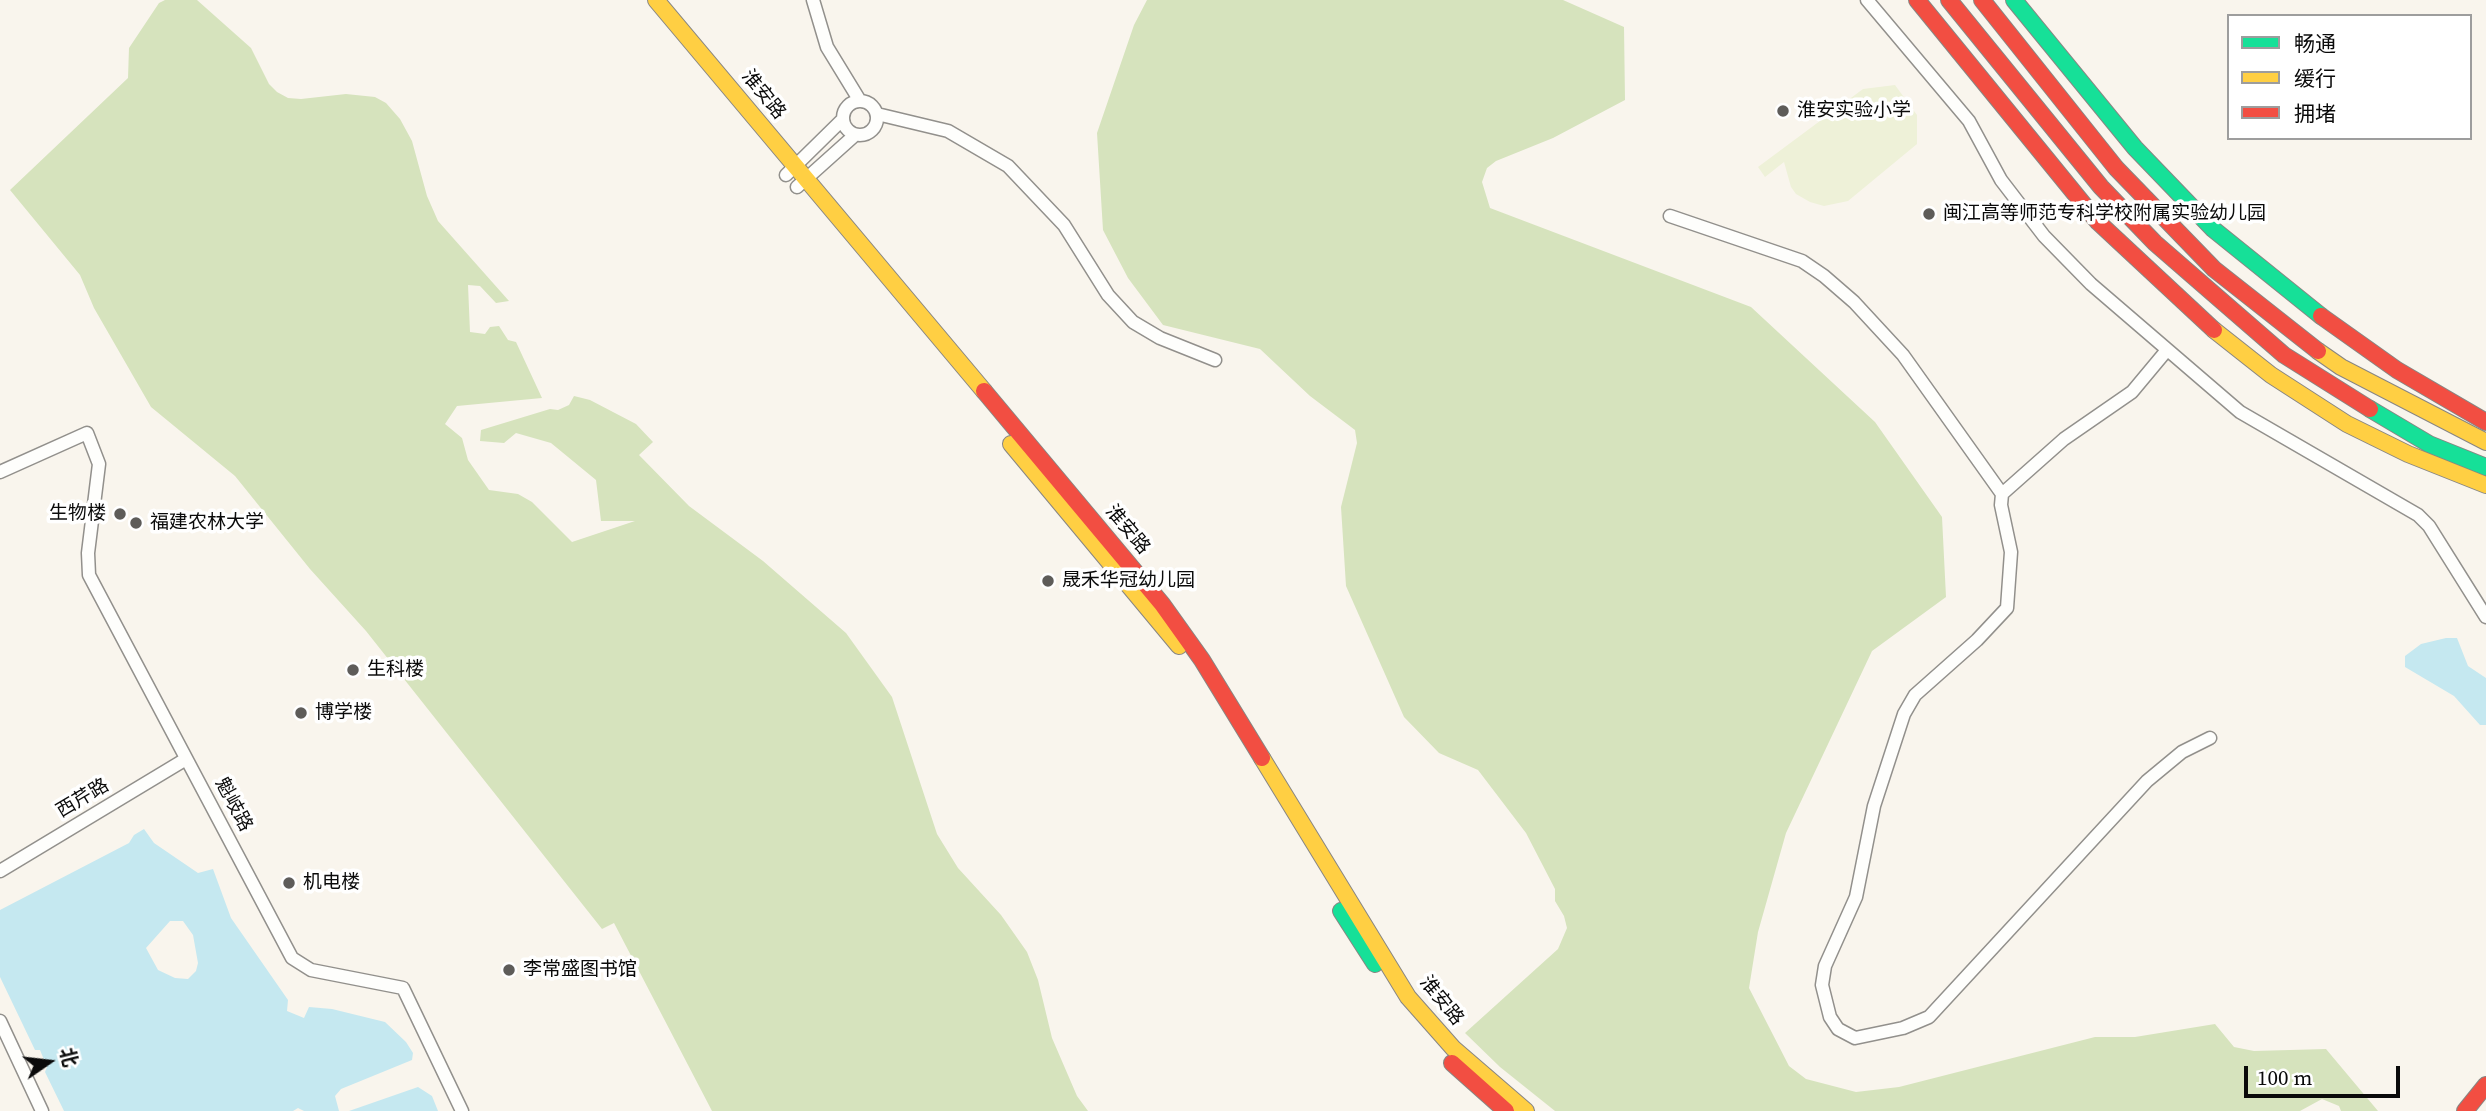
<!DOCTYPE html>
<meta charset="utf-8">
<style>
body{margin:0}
#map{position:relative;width:2486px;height:1111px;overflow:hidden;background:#f9f5ed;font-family:"Source Serif 4","Noto Sans SC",serif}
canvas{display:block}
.legend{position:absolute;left:2227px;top:14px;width:245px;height:126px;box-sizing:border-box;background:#fff;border:2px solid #9d9d9d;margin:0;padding:9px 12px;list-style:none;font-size:21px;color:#0a0a0a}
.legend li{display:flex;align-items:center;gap:14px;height:35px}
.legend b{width:35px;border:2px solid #9d9d9d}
.north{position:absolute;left:14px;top:1027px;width:70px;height:70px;-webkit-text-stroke:5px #fff;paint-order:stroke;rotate:76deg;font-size:19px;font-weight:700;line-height:28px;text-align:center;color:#0a0a0a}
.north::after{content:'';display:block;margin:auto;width:24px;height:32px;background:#0a0a0a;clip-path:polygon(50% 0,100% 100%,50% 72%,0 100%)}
.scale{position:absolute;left:2244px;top:1066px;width:156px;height:32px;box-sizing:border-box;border:4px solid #0a0a0a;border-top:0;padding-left:9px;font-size:21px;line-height:24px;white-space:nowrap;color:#0a0a0a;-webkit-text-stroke:5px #fff;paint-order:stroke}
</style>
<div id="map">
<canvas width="2486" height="1111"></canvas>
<ul class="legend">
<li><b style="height:9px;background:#16e098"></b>畅通</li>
<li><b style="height:9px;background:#ffcf43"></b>缓行</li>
<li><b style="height:9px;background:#f24e42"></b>拥堵</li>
</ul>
<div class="north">北</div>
<div class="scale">100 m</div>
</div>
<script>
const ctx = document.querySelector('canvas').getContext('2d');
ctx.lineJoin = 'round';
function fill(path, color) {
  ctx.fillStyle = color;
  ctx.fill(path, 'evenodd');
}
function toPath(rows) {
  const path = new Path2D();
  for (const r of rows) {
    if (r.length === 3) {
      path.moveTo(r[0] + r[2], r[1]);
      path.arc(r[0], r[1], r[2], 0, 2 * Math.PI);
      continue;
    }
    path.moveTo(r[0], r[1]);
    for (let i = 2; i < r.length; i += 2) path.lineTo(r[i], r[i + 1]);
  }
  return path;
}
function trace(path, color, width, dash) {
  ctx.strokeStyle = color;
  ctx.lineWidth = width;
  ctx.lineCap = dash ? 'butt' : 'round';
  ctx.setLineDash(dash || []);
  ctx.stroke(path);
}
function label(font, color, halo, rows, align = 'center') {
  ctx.font = font + ' "Source Serif 4","Noto Sans SC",serif';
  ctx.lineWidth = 7;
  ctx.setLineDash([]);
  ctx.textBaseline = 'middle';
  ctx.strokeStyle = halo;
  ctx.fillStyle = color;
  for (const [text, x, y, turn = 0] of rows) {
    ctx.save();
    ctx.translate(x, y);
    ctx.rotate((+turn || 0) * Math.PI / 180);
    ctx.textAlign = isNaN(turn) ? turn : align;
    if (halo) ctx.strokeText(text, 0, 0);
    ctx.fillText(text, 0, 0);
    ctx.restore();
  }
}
const forest = toPath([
 [165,0,197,0,251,48,269,84,277,92,288,98,301,99,346,94,375,97,386,103,400,119,412,141,427,196,438,221,509,301,496,303,480,286,468,285,470,332,485,334,490,327,499,326,508,340,516,342,542,398,457,406,445,424,462,438,468,460,489,490,518,494,532,502,572,542,635,521,601,521,596,480,551,443,516,433,504,443,480,441,481,430,550,409,558,410,569,405,574,396,590,400,636,424,653,442,639,455,689,506,763,561,846,633,892,697,937,834,958,868,1001,915,1027,952,1038,980,1052,1038,1077,1096,1088,1111,712,1111,614,923,602,929,366,631,310,569,235,476,151,407,94,308,80,275,10,190,128,78,129,48,159,3],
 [1147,0,1563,0,1624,27,1625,100,1553,138,1496,161,1487,168,1482,182,1490,208,1751,307,1875,422,1942,517,1946,597,1872,651,1786,833,1758,932,1749,988,1789,1066,1806,1079,1856,1092,1899,1087,2095,1037,2135,1037,2215,1024,2234,1047,2254,1051,2326,1049,2378,1111,2341,1111,2339,1106,2322,1099,2300,1111,1555,1111,1500,1067,1465,1033,1558,949,1567,928,1564,916,1555,901,1555,889,1526,833,1478,770,1439,753,1404,717,1346,586,1341,507,1357,443,1355,430,1310,396,1260,349,1163,325,1128,278,1103,230,1097,133,1134,25]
]);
const pitch = toPath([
 [1895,85,1917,115,1917,144,1848,201,1824,206,1810,202,1796,194,1791,187,1784,162,1765,177,1758,167,1863,89]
]);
const water = toPath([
 [2446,638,2457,638,2468,666,2486,678,2486,725,2480,725,2454,696,2405,667,2405,656,2421,644],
 [144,829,154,843,198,873,213,869,231,918,288,1000,287,1011,304,1018,309,1007,332,1009,385,1022,406,1042,413,1053,412,1060,341,1089,335,1096,339,1111,304,1111,298,1108,293,1111,64,1111,45,1072,47,1067,40,1050,35,1050,0,977,0,910,129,843,134,835],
 [170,921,183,921,193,935,198,963,196,971,188,979,175,978,158,970,146,948],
 [418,1087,432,1096,438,1111,349,1111]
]);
const street = toPath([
 [813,0,827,47,860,101],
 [1867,0,1969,121,2001,180,2044,236,2091,284,2240,412,2418,515,2429,526,2486,617],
 [860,118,17],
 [877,114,948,131,1008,166,1064,225,1108,295,1133,322,1160,338,1215,360],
 [786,175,843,119],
 [797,187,855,135],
 [1670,216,1802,261,1824,276,1854,302,1903,355,2002,494,2001,505,2011,552,2007,608,1977,640,1915,695,1904,714,1874,806,1856,897,1825,966,1822,985,1830,1017,1838,1029,1855,1038,1903,1028,1929,1017,2147,781,2182,752,2210,738],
 [0,472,87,433,99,464,88,553,89,575,292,958,311,970,403,988,462,1111],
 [2002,494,2064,439,2132,392,2167,350],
 [0,871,186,759],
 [0,1021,42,1111]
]);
const fast = toPath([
 [2014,0,2135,148,2213,229,2321,316],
 [2370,409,2429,444,2486,467],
 [1341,911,1375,964]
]);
const slow = toPath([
 [656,0,984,391],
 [2214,330,2271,375,2347,424,2408,454,2486,485],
 [2318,351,2341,367,2486,442],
 [1011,444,1179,646],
 [1262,758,1408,997,1453,1048,1526,1111]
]);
const jam = toPath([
 [1917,0,2098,222,2214,330],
 [1949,0,2101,187,2155,243,2284,355,2370,409],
 [1982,0,2116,168,2214,269,2318,351],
 [2321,316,2397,370,2486,422],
 [984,391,1162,604,1202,660,1262,758],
 [1452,1063,1506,1111],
 [2465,1111,2486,1085]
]);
const markers = [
 [1783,111,7,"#5e5c59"],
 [1929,214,7,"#5e5c59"],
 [120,514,7,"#5e5c59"],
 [136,523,7,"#5e5c59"],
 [1048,581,7,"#5e5c59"],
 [353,670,7,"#5e5c59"],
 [301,713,7,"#5e5c59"],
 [289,883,7,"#5e5c59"],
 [509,970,7,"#5e5c59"]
];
const streetNames = [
 ["淮安路",763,95,51],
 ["淮安路",1127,530,50],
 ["西芹路",83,799,-31],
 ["魁岐路",233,805,62],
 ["淮安路",1441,1001,51]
];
const poiNames = [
 ["淮安实验小学",1797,111],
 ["闽江高等师范专科学校附属实验幼儿园",1943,214],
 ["生物楼",106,514,"right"],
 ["福建农林大学",150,523],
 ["晟禾华冠幼儿园",1062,581],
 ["生科楼",367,670],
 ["博学楼",315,713],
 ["机电楼",303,883],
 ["李常盛图书馆",523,970]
];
fill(forest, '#d6e3bd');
fill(pitch, '#eef1d8');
fill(water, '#c5e8f0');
trace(street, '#92908c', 15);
trace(fast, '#888683', 18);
trace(slow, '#888683', 18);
trace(jam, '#888683', 18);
trace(street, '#fefefc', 12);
trace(fast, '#16e098', 16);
trace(slow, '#ffcf43', 16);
trace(jam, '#f24e42', 16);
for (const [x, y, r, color] of markers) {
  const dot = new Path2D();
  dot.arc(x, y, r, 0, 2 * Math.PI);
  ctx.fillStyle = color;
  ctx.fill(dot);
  trace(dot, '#fff', 2.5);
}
label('19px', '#0a0a0a', '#fff', streetNames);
label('19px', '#0a0a0a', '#fff', poiNames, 'left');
</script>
